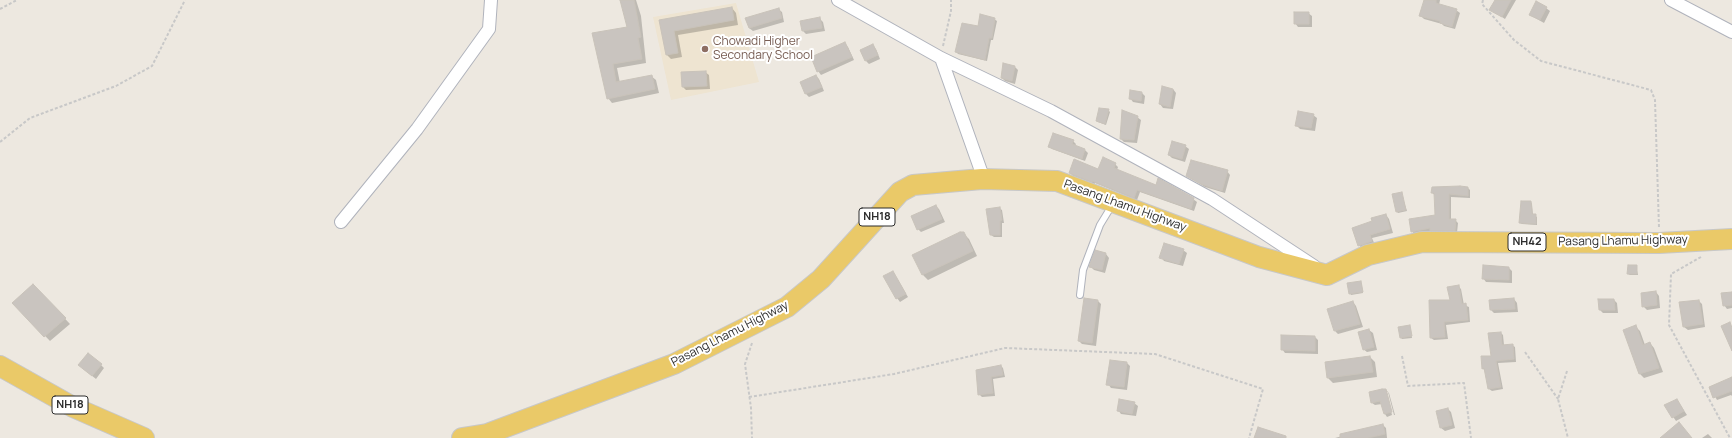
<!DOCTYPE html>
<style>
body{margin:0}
canvas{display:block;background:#ede8e0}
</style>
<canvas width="1732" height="438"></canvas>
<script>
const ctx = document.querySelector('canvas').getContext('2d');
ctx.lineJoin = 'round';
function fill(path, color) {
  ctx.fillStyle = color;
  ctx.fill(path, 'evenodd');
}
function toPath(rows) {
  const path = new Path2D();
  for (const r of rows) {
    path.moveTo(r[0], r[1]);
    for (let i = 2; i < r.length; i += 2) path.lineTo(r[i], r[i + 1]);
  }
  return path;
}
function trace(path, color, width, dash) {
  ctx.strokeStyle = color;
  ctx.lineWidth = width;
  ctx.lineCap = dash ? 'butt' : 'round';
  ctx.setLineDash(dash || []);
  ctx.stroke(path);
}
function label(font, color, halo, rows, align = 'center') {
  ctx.font = font + ' Manrope,sans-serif';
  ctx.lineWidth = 4;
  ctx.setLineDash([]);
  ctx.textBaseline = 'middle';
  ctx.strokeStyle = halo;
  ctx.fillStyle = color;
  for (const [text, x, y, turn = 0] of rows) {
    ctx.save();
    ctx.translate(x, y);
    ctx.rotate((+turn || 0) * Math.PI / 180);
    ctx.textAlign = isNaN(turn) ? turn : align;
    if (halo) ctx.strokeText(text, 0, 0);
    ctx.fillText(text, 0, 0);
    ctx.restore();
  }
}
const education = toPath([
 [736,3,759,82,671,100,653,17]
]);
const shadow = toPath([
 [621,0,636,0,641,16,646,63,617,68,620,83,651,76,656,80,659,93,612,103,608,98,597,47,628,28],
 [1425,0,1440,0,1439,5,1456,10,1460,13,1455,29,1444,26,1442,24,1424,19,1420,15],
 [1496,0,1516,0,1505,19,1491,10],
 [732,8,736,13,738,25,678,35,682,57,671,59,667,55,660,21],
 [1546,8,1550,11,1544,23,1530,15],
 [778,9,782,12,784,22,753,31,749,28],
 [1308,13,1312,16,1312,27,1298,27,1295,23],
 [820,19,823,22,825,31,806,34,803,31],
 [994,19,997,21,993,40,991,40,987,61,958,54,956,51,978,27],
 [845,44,848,47,854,60,821,75,818,71],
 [873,46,876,49,880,59,869,64,866,61],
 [1014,66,1018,70,1015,84,1005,81,1002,78],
 [705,72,709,75,710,89,686,90,683,87],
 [816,76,819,79,824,91,809,97,806,94,801,82],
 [1173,89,1176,93,1173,109,1163,108,1160,104],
 [1142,93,1145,96,1144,104,1133,102,1130,98],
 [1108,110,1110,112,1106,125,1098,122,1097,121],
 [1313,115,1317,118,1315,131,1300,129,1296,125],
 [1137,117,1141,120,1137,143,1124,142,1121,139],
 [1073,141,1076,144,1075,146,1085,150,1088,153,1085,161,1052,149,1049,146],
 [1185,146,1189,149,1185,162,1172,158,1169,155],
 [1115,164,1118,167,1117,170,1156,187,1193,199,1197,202,1194,211,1140,192,1137,200,1095,183,1095,184,1073,176,1070,173,1098,170],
 [1227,171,1230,175,1225,193,1205,187,1187,176],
 [1468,188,1470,190,1470,198,1451,197,1451,220,1455,220,1458,223,1457,233,1434,233,1432,231,1414,234,1412,231,1436,216,1435,195,1432,193],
 [1401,193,1407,211,1398,213,1397,212],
 [1531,202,1532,204,1533,215,1537,217,1537,225,1522,224,1520,223],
 [936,206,939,209,945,222,921,232,918,229],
 [999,208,1002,210,1004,223,1002,223,1002,237,994,237,991,235],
 [1386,215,1389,219,1393,233,1372,238,1375,245,1362,249,1359,245],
 [963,233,969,239,977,256,928,280,923,275,914,256],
 [1183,250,1187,253,1183,266,1164,261,1161,257],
 [1096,251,1106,254,1109,258,1105,273,1094,270,1090,266],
 [1636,266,1638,275,1630,275,1628,274],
 [1509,268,1512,271,1512,283,1486,282,1483,278],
 [893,272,908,297,900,302,897,298],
 [1361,282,1363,293,1351,295,1350,293],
 [33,285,70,324,50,341,13,303],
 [1458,286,1461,289,1464,305,1469,307,1470,322,1446,325,1448,339,1434,340,1431,338],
 [1656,292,1659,296,1660,308,1647,310,1643,306],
 [1732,293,1732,308,1727,309,1724,305],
 [1514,299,1517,303,1518,312,1494,313,1491,310],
 [1614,300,1617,303,1618,313,1603,313,1600,310],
 [1098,301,1101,304,1096,346,1082,344,1079,341],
 [1699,301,1702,304,1705,327,1688,330,1684,327],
 [1353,302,1356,306,1363,327,1338,334,1335,331],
 [1410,326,1412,338,1402,339,1401,338],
 [1635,326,1640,331,1645,345,1650,343,1654,348,1663,372,1644,378,1640,374],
 [1369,330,1373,333,1377,350,1367,352,1363,349],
 [1501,333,1503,335,1504,345,1512,345,1515,347,1516,362,1498,363,1503,389,1492,391,1489,389,1486,371,1483,369,1482,357,1492,357],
 [1282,336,1315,337,1318,340,1318,354,1285,353,1282,349],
 [1370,357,1375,362,1377,377,1333,383,1328,378],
 [1127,363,1130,366,1127,390,1111,388,1108,384],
 [101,365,104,368,96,379,82,368],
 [1001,366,1003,368,1005,377,993,379,995,396,982,397,979,394,977,370],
 [1732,378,1732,396,1731,395,1717,400,1710,387],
 [1386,390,1388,392,1386,392,1392,415,1387,417,1385,414,1382,404,1375,405,1372,403],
 [1388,392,1389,393,1395,415,1394,415],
 [1677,400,1687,415,1676,421,1665,405],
 [1134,403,1138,406,1136,416,1121,414,1118,410],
 [1448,409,1451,412,1455,428,1445,431,1441,428],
 [1383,425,1386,428,1387,438,1335,438],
 [1708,434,1712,438,1702,438]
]);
const building = toPath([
 [620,0,634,0,641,37,638,38,642,59,613,64,616,82,652,75,655,89,607,99,592,33,627,27,620,0],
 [1424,0,1436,0,1436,3,1457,9,1452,27,1440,23,1440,21,1419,16,1424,0],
 [1495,0,1511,0,1502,17,1489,10,1495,0],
 [1536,1,1547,7,1540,20,1529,15,1536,1],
 [732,7,734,20,674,31,678,53,666,55,659,20,732,7],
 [779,8,782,18,749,28,745,18,779,8],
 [1294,12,1309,12,1309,24,1294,24,1294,12],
 [980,14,995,18,992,38,989,38,985,60,955,52,962,23,978,26,980,14],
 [820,17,822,28,802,31,800,21,820,17],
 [845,42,852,57,817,72,811,57,845,42],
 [873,44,878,55,865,61,860,50,873,44],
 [1003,63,1015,66,1012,81,1001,78,1003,63],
 [706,71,707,86,682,87,681,72,706,71],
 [816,75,822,87,805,94,800,82,816,75],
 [1162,86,1173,89,1170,107,1159,104,1162,86],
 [1130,90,1142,92,1141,101,1129,99,1130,90],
 [1099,108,1109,109,1105,124,1096,121,1099,108],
 [1122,110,1138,116,1134,140,1120,139,1122,110],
 [1298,111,1314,114,1311,128,1295,126,1298,111],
 [1053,133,1074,140,1072,144,1085,149,1082,159,1048,147,1053,133],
 [1172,141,1186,145,1182,159,1168,155,1172,141],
 [1103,157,1116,163,1114,168,1156,185,1158,178,1194,198,1191,209,1137,190,1134,198,1092,181,1092,182,1069,173,1074,159,1098,169,1103,157],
 [1191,160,1228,170,1222,191,1201,184,1186,176,1191,160],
 [1460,186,1468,187,1468,196,1449,194,1449,219,1456,219,1455,231,1430,231,1430,228,1411,232,1409,219,1435,215,1434,193,1431,193,1432,187,1460,186],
 [1402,192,1406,210,1396,212,1392,194,1402,192],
 [1521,201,1531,201,1532,214,1536,214,1536,224,1519,223,1521,201],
 [936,205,942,219,917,230,911,216,936,205],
 [1000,207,1002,220,1000,221,1000,235,990,235,986,209,1000,207],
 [1386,214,1390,229,1370,235,1372,241,1358,246,1352,228,1372,221,1371,218,1386,214],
 [960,232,964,232,973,251,922,275,912,255,960,232],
 [1164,243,1184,249,1179,264,1159,258,1164,243],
 [1095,250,1106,253,1102,270,1089,267,1095,250],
 [1483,265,1509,267,1509,280,1482,279,1483,265],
 [1628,265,1637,265,1637,274,1627,274,1628,265],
 [893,271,906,294,896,299,883,276,893,271],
 [1361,281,1363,292,1349,294,1347,283,1361,281],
 [33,284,66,318,44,337,12,303,33,284],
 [1459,285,1462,304,1466,303,1468,320,1444,322,1445,337,1430,338,1429,300,1450,300,1447,287,1459,285],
 [1656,291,1657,305,1642,307,1641,293,1656,291],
 [1732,292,1732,305,1723,306,1721,293,1732,292],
 [1084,298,1098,300,1092,343,1078,341,1084,298],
 [1514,298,1515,309,1490,310,1489,300,1514,298],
 [1598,299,1614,299,1615,310,1599,310,1598,299],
 [1699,300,1703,324,1683,327,1679,302,1699,300],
 [1353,301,1360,324,1334,331,1327,309,1353,301],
 [1730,322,1732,328,1732,351,1721,326,1730,322],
 [1410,325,1412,336,1400,338,1398,327,1410,325],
 [1636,325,1643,345,1650,342,1659,368,1639,374,1623,330,1636,325],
 [1369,329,1374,347,1363,350,1358,332,1369,329],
 [1501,332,1502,345,1513,344,1514,359,1496,361,1501,387,1488,389,1484,368,1482,369,1481,356,1491,356,1488,333,1501,332],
 [1281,335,1315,336,1315,351,1281,350,1281,335],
 [88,353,102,364,92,376,78,365,88,353],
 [1370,356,1373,372,1327,378,1325,362,1370,356],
 [1110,360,1127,362,1124,387,1106,385,1110,360],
 [1001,365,1003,375,991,377,993,393,978,395,976,370,1001,365],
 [1732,377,1732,391,1713,398,1709,387,1732,377],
 [1382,389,1386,389,1392,412,1384,414,1380,401,1371,403,1369,392,1382,389],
 [1119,399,1135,402,1132,414,1117,411,1119,399],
 [1677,399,1684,411,1672,418,1664,405,1677,399],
 [1448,408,1452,425,1440,428,1436,411,1448,408],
 [1679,422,1692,438,1660,438,1679,422],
 [1383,424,1385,434,1368,438,1340,438,1340,434,1383,424],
 [1258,427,1286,436,1286,438,1254,438,1258,427]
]);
const path = toPath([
 [1483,0,1482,4,1514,40,1541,61,1651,90,1655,100,1659,228],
 [0,9,17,0],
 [943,46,951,11,951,0],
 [0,142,30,118,116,86,152,66,185,0],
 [1701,257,1671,274,1669,325,1730,438],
 [752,343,745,364,751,408,752,438],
 [1525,352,1558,399],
 [1402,356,1408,386,1464,383,1471,438],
 [1567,371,1558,399,1568,438],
 [749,397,894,374,1005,348,1155,354,1263,389,1249,438]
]);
const service = toPath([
 [1080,295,1083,270,1100,225,1111,207,1111,204]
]);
const minor = toPath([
 [838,0,941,58,1051,111,1212,199,1314,266],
 [1671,0,1732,32],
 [941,58,981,171,982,179],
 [341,222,417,129,489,29,491,0]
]);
const primary = toPath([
 [0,366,73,407,144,438],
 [462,438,487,434,674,364,787,307,821,279,900,192,913,185,982,179,1057,181,1259,257,1327,275,1368,255,1422,242,1659,243,1732,239]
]);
const markers = [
 [705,49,4,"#8d6e63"]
];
const shields = [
 [877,217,36],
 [1527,242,38],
 [70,405,36]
];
const shieldNames = [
 ["NH18",877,217],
 ["NH42",1527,242],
 ["NH18",70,405]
];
const educationNames = [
 ["Chowadi Higher",713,42],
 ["Secondary School",713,56]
];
const streetNames = [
 ["Pasang Lhamu Highway",1125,206,20],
 ["Pasang Lhamu Highway",1623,241,-1],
 ["Pasang Lhamu Highway",730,334,-27]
];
fill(education, '#eee4d1');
fill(shadow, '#0003');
fill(building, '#c9c4bf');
trace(building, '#c9c3ba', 1);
trace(service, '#b0b3bc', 8);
trace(minor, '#b0b3bc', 14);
trace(primary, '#c8c8c8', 22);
trace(path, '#c8c8c8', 2, [3, 2]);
trace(service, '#fff', 6);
trace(minor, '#fff', 12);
trace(primary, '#eac968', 20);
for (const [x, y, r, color] of markers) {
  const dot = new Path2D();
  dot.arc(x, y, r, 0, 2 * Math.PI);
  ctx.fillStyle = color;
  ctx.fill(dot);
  trace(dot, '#fff', 1.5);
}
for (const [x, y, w] of shields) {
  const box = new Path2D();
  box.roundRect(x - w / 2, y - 9, w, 18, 3);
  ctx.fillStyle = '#fff';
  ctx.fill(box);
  trace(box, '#2d2d2d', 1);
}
label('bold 11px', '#2d2d2d', null, shieldNames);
label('12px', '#785e54', '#fff', educationNames, 'left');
label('12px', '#2d2d2d', '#fff', streetNames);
</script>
